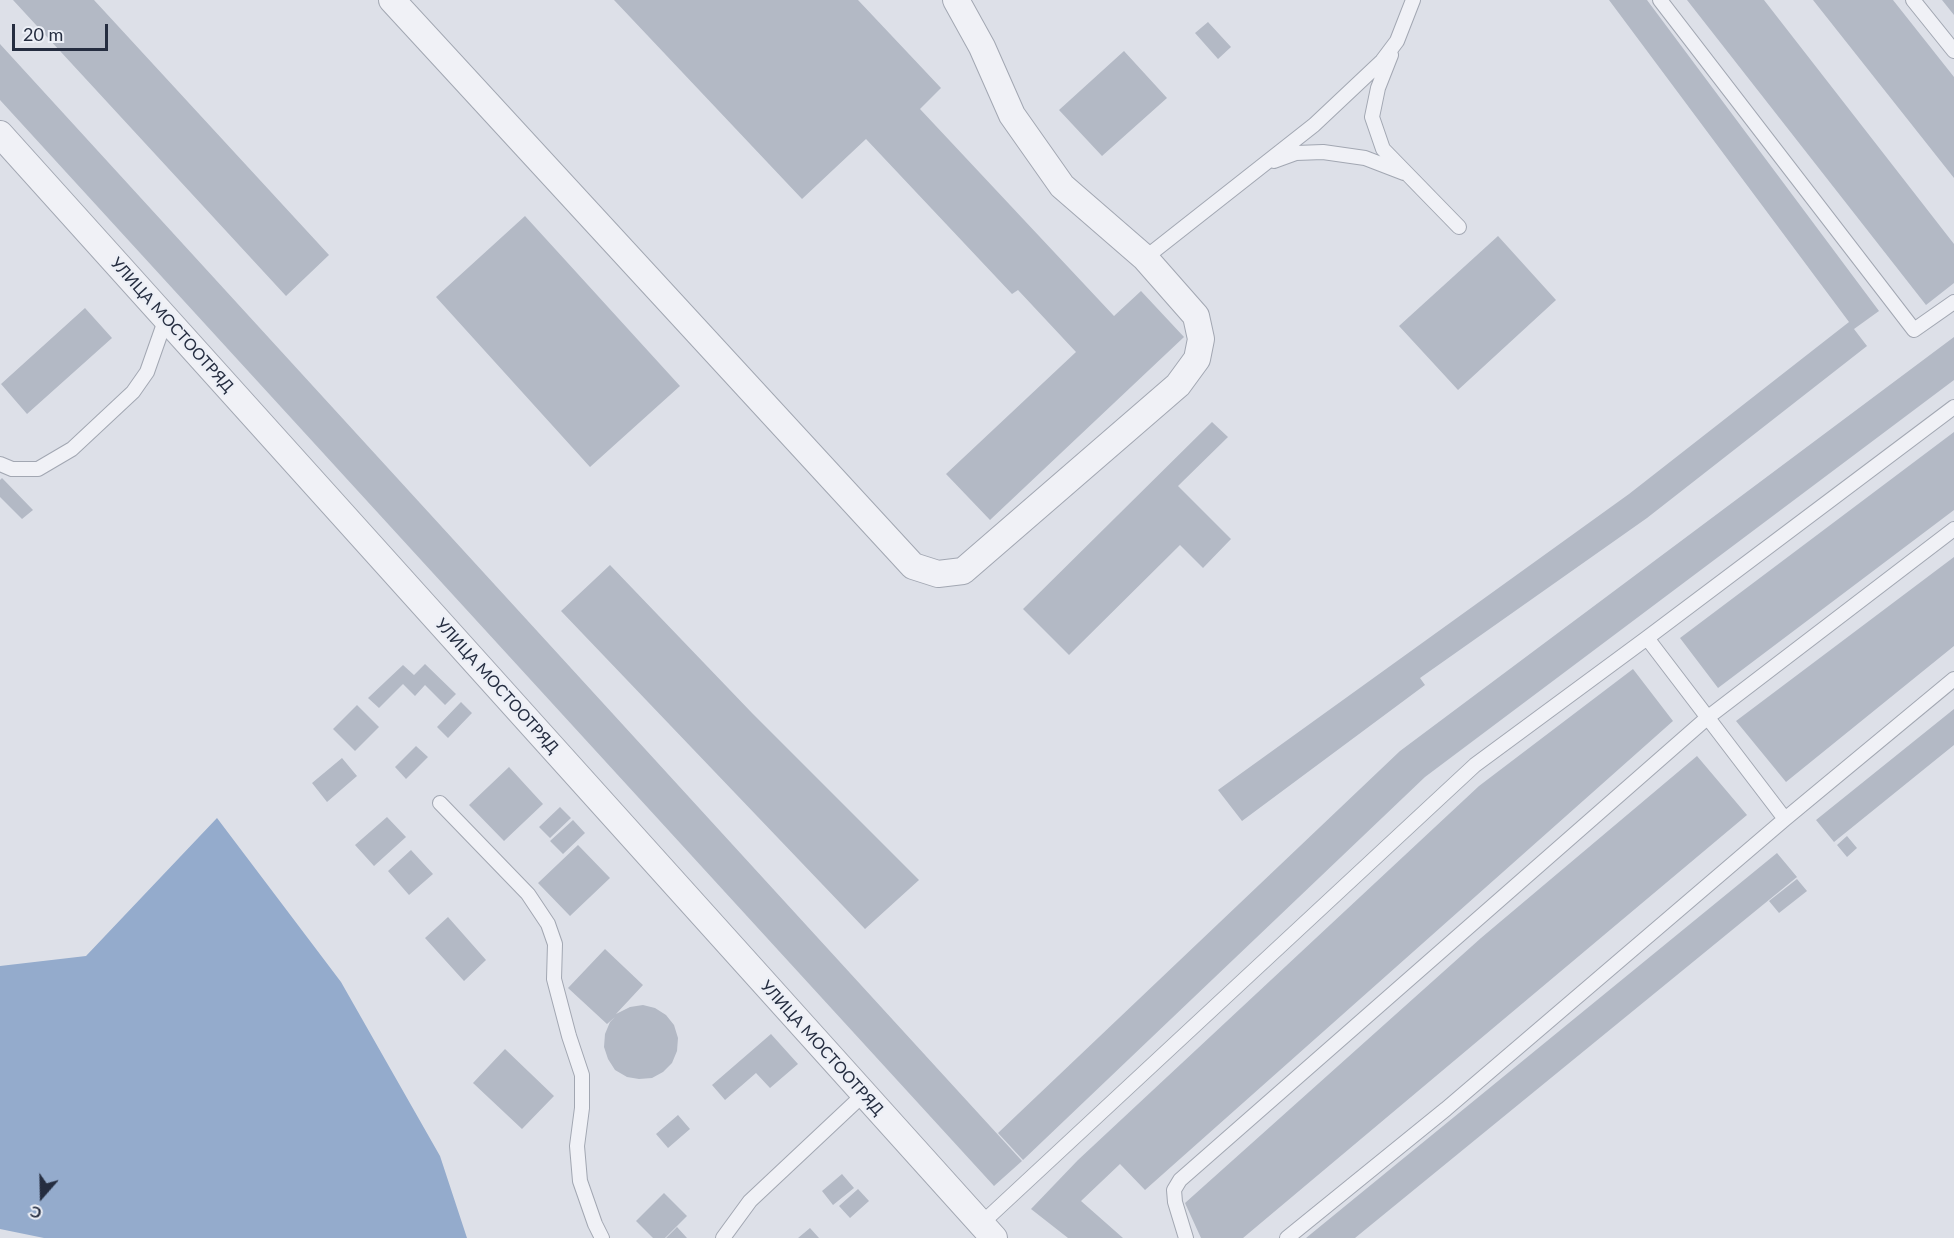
<!DOCTYPE html>
<meta charset="utf-8">
<style>
body{margin:0}
#map{position:relative;width:1954px;height:1238px;overflow:hidden;background:#dde0e8;font-family:Lato,sans-serif}
canvas{display:block}
.north{position:absolute;left:12px;top:1166px;width:60px;height:60px;-webkit-text-stroke:4px #eceff6;paint-order:stroke;rotate:200deg;font-size:16px;font-weight:700;line-height:24px;text-align:center;color:#252d40}
.north::after{content:'';display:block;margin:auto;width:21px;height:27px;background:#252d40;clip-path:polygon(50% 0,100% 100%,50% 72%,0 100%)}
.scale{position:absolute;left:12px;top:24px;width:96px;height:27px;box-sizing:border-box;border:3px solid #252d40;border-top:0;padding-left:8px;font-size:18px;line-height:21px;white-space:nowrap;color:#252d40;-webkit-text-stroke:4px #eceff6;paint-order:stroke}
</style>
<div id="map">
<canvas width="1954" height="1238"></canvas>
<div class="north">С</div>
<div class="scale">20 m</div>
</div>
<script>
const ctx = document.querySelector('canvas').getContext('2d');
ctx.lineJoin = 'round';
function fill(path, color) {
  ctx.fillStyle = color;
  ctx.fill(path, 'evenodd');
}
function toPath(rows) {
  const path = new Path2D();
  for (const r of rows) {
    path.moveTo(r[0], r[1]);
    for (let i = 2; i < r.length; i += 2) path.lineTo(r[i], r[i + 1]);
  }
  return path;
}
function trace(path, color, width, dash) {
  ctx.strokeStyle = color;
  ctx.lineWidth = width;
  ctx.lineCap = dash ? 'butt' : 'round';
  ctx.setLineDash(dash || []);
  ctx.stroke(path);
}
function label(font, color, halo, rows, align = 'center') {
  ctx.font = font + ' Lato,sans-serif';
  ctx.lineWidth = 4.5;
  ctx.setLineDash([]);
  ctx.textBaseline = 'middle';
  ctx.strokeStyle = halo;
  ctx.fillStyle = color;
  for (const [text, x, y, turn = 0] of rows) {
    ctx.save();
    ctx.translate(x, y);
    ctx.rotate((+turn || 0) * Math.PI / 180);
    ctx.textAlign = isNaN(turn) ? turn : align;
    if (halo) ctx.strokeText(text, 0, 0);
    ctx.fillText(text, 0, 0);
    ctx.restore();
  }
}
const water = toPath([
 [217,818,341,982,440,1156,467,1238,44,1238,0,1229,0,966,86,956]
]);
const building = toPath([
 [13,0,94,0,329,255,286,296],
 [614,0,858,0,941,88,920,109,1114,316,1141,291,1184,337,990,520,946,474,1076,352,1018,290,1012,294,866,139,802,199],
 [1609,0,1647,0,1879,311,1854,329,1867,346,1647,518,1420,678,1425,685,1242,821,1218,790,1629,494,1849,322],
 [1687,0,1764,0,1954,244,1954,283,1926,305],
 [1813,0,1893,0,1954,77,1954,178],
 [1942,0,1954,0,1954,15],
 [1208,22,1231,47,1218,59,1195,33],
 [0,44,1022,1161,994,1186,0,100],
 [1124,51,1167,98,1102,156,1059,110],
 [525,216,680,386,590,467,436,297],
 [1498,236,1556,300,1458,390,1399,326],
 [85,308,112,338,27,414,1,384],
 [1954,337,1954,380,1425,777,1023,1160,998,1133,1400,751],
 [1212,422,1228,437,1178,486,1231,539,1203,568,1180,545,1069,655,1023,609],
 [1954,432,1954,510,1718,688,1680,638],
 [2,478,33,510,22,519,0,497,0,480],
 [1954,557,1954,646,1786,782,1736,721],
 [610,565,752,713,919,880,865,929,561,611],
 [425,664,456,694,445,705,425,685,415,696,403,684,379,708,368,698,403,665,414,675],
 [1633,669,1673,721,1145,1190,1120,1164,1081,1201,1123,1238,1068,1238,1031,1209,1078,1160,1479,786],
 [461,702,472,713,448,738,437,727],
 [357,705,379,727,355,751,333,729],
 [1954,709,1954,745,1834,842,1816,820],
 [416,746,428,757,406,779,395,767],
 [1697,756,1747,815,1243,1238,1201,1238,1185,1203,1481,938],
 [342,758,357,776,327,802,312,783],
 [509,767,543,804,504,841,469,805],
 [560,807,571,818,550,838,539,827],
 [387,817,406,837,374,866,355,845],
 [573,820,585,833,563,854,550,841],
 [1847,836,1857,848,1847,857,1837,845],
 [578,845,610,878,570,916,538,883],
 [411,850,433,874,409,895,388,871],
 [1777,853,1797,877,1355,1238,1306,1238],
 [1797,879,1807,891,1779,913,1769,901],
 [448,917,486,960,464,981,425,938],
 [605,949,643,985,616,1014,630,1007,643,1005,655,1008,666,1015,674,1025,678,1038,677,1051,672,1063,663,1072,652,1078,639,1079,627,1077,615,1070,608,1059,604,1047,605,1034,610,1022,615,1017,607,1024,568,988],
 [771,1034,798,1064,770,1088,756,1073,725,1100,712,1085],
 [505,1049,554,1096,522,1129,473,1083],
 [678,1115,690,1129,668,1148,656,1134],
 [842,1174,854,1188,833,1205,822,1191],
 [858,1189,869,1201,850,1218,839,1206],
 [664,1193,687,1216,665,1238,653,1238,636,1221],
 [677,1227,687,1238,666,1238],
 [810,1228,819,1238,798,1238]
]);
const service = toPath([
 [1660,0,1914,330,1954,302],
 [1913,0,1954,51],
 [1391,55,1378,88,1372,117,1383,149,1459,227],
 [1274,161,1296,153,1323,152,1365,158,1404,173],
 [1145,258,1314,125,1382,61,1397,41,1413,0],
 [0,464,12,469,38,469,72,449,133,392,147,372,166,318],
 [1647,638,1785,819],
 [440,803,528,894,548,924,555,944,554,979,569,1036,582,1075,582,1108,577,1146,580,1181,595,1224,602,1238],
 [981,1224,1475,765,1647,638,1954,407],
 [723,1238,750,1201,864,1094],
 [1186,1238,1175,1202,1174,1190,1180,1180,1707,718,1954,529],
 [1287,1238,1446,1109,1785,819,1954,679]
]);
const minor = toPath([
 [392,0,913,566,938,574,963,571,1178,385,1197,359,1201,339,1196,316,1145,258,1062,186,1012,115,982,47,956,0],
 [0,134,994,1238]
]);
const streetNames = [
 ["УЛИЦА МОСТООТРЯД",172,325,48],
 ["УЛИЦА МОСТООТРЯД",497,686,48],
 ["УЛИЦА МОСТООТРЯД",822,1048,48]
];
fill(water, '#94abcc');
fill(building, '#b3b9c5');
trace(service, '#a2a7b2', 16);
trace(minor, '#a2a7b2', 28);
trace(service, '#f0f1f6', 14);
trace(minor, '#f0f1f6', 26);
label('16px', '#252d40', '#eceff6', streetNames);
</script>
